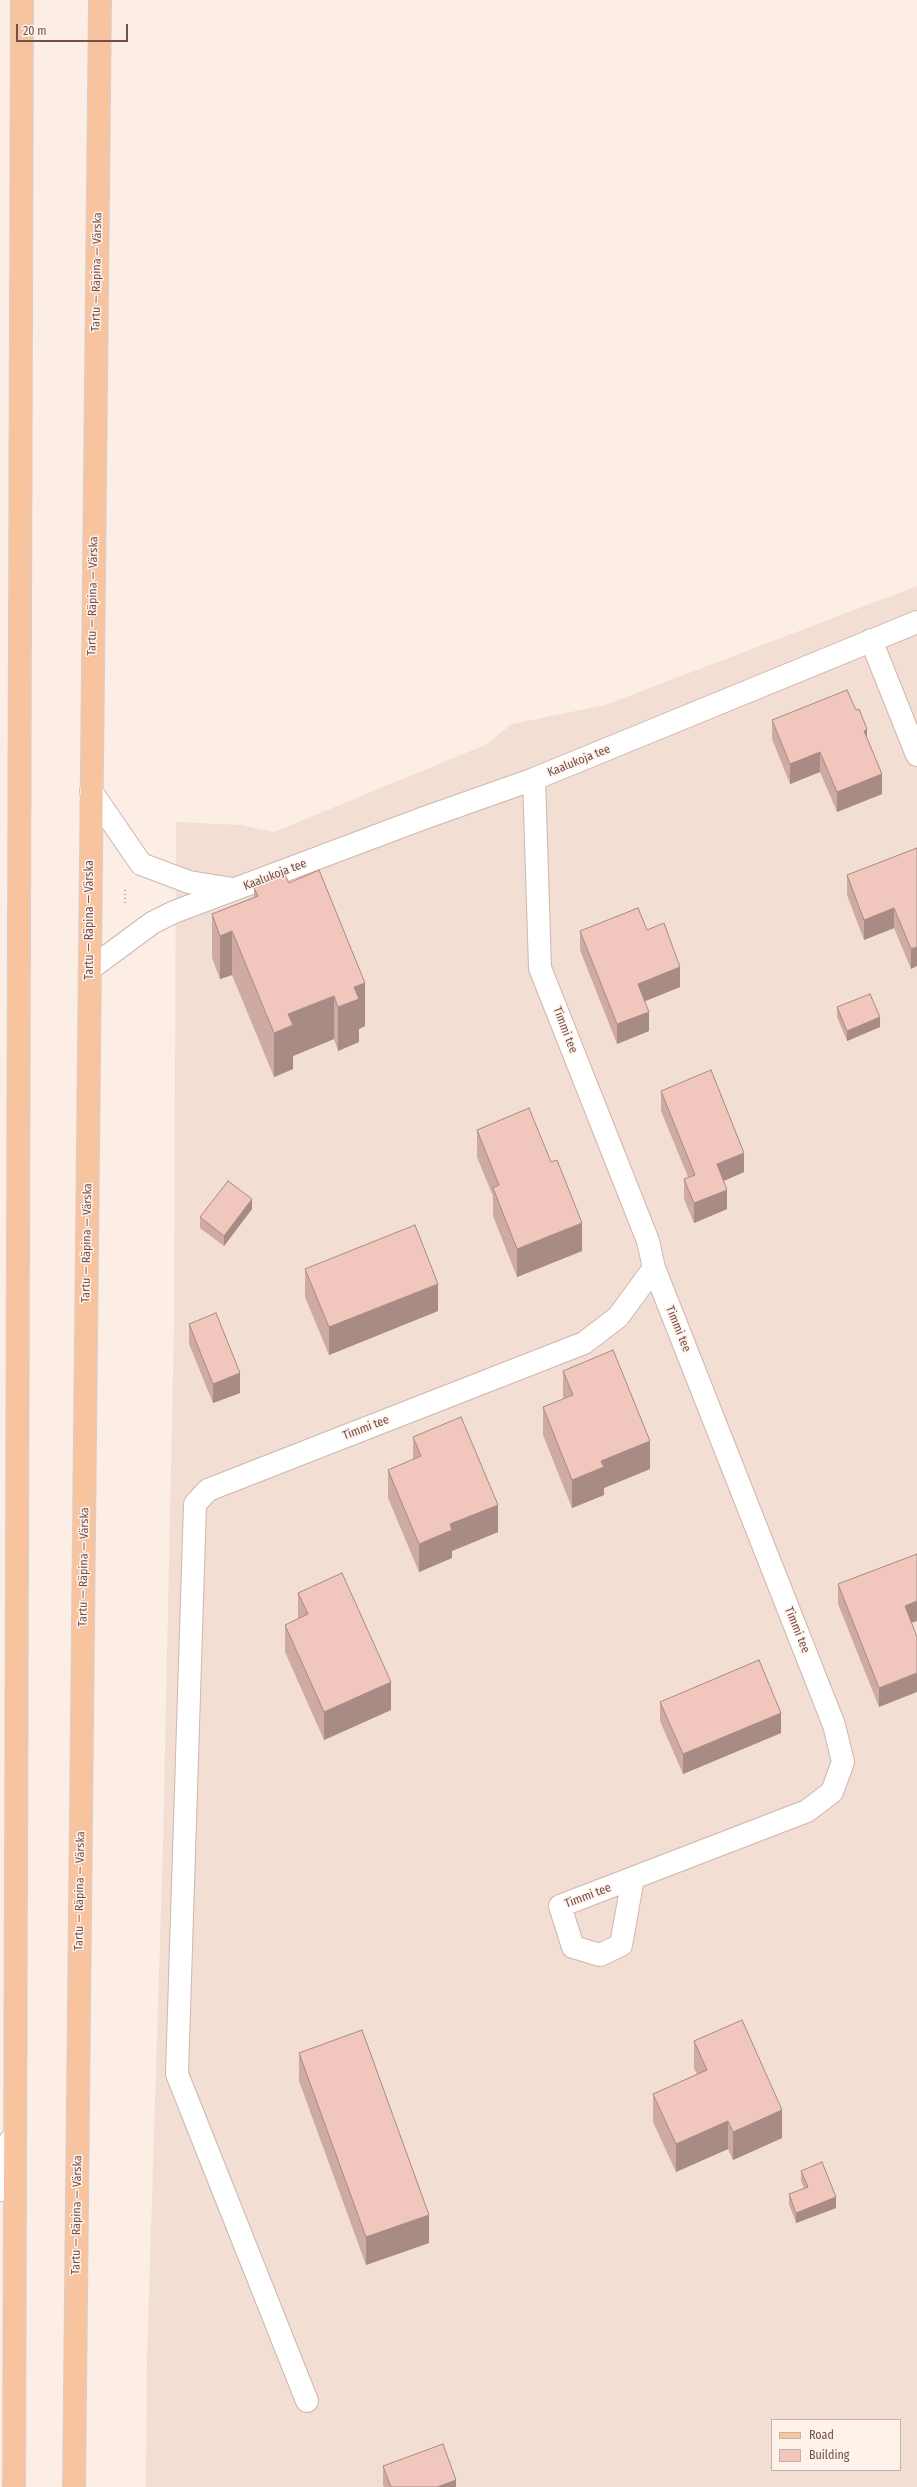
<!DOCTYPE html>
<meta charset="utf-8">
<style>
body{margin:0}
#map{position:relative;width:917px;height:2487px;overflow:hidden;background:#fceee5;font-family:"Fira Sans Condensed",sans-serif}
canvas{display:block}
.legend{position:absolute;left:771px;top:2419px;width:130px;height:52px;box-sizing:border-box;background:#fef2eb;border:1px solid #c6b1ab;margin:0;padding:5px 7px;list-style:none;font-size:12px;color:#73504b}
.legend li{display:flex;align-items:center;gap:8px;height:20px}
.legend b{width:20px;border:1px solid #c6b1ab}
.scale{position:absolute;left:16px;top:24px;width:112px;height:18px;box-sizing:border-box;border:2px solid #73504b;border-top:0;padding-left:5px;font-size:12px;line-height:14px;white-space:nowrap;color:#73504b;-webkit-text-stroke:3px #fef2eb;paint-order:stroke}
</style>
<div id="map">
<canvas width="917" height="2487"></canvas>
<ul class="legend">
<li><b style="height:5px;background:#f8c49f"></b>Road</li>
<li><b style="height:11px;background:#f0c6bd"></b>Building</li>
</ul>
<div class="scale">20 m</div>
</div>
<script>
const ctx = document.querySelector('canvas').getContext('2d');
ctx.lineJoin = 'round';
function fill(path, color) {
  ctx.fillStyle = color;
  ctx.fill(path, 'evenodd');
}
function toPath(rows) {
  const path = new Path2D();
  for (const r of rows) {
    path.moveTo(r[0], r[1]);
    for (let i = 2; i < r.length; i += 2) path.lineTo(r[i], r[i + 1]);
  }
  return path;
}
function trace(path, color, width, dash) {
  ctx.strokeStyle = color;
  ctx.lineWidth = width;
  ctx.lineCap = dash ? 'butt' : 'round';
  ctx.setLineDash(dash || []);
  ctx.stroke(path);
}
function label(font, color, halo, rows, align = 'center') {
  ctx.font = font + ' "Fira Sans Condensed",sans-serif';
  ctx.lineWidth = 3;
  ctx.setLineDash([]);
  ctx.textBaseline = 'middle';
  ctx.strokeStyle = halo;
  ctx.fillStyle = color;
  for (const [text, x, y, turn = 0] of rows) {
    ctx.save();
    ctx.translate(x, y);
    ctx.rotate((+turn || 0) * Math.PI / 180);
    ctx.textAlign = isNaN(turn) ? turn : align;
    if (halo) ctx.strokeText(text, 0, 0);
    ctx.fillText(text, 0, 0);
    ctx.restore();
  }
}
const residential = toPath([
 [917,586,917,2487,146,2487,147,2359,163,1843,174,1326,176,822,241,825,274,832,485,745,512,724,605,705],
 [772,2420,900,2420,900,2470,772,2470]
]);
const path = toPath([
 [125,890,125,903]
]);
const minor = toPath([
 [871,640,917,755],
 [91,791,141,864,189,882,233,889],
 [90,969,152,923,174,912,424,818,534,779,917,622],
 [633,1878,621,1945,600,1955,573,1947,560,1906,633,1878,807,1811,832,1792,843,1762,834,1725,654,1268],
 [0,2190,10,2141],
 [307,2401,177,2074,195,1504,208,1490,584,1343,618,1317,654,1268,648,1241,540,968,534,779]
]);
const major = toPath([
 [14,2487,22,0],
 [74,2487,100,0]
]);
const wall = toPath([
 [772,720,867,738,882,794,837,812,820,772,790,784,772,739],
 [917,848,911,969,894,928,864,940,847,895,847,875],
 [289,883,365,1026,359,1029,359,1042,338,1051,334,1039,293,1056,293,1069,274,1077,232,975,220,979,212,958,212,914,254,897,254,888],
 [647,930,680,987,645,1001,649,1031,617,1044,580,950,580,931],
 [837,1007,880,1027,847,1041,837,1017],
 [661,1091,744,1172,723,1181,727,1209,694,1223,684,1199,684,1179,688,1177,661,1111],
 [477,1130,551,1162,582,1251,517,1277,493,1216,493,1196,477,1157],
 [252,1209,224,1246,200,1228,200,1217],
 [305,1269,438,1311,329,1355,305,1297],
 [189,1324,240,1393,213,1403,189,1344],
 [563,1371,650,1469,604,1488,604,1495,572,1508,543,1435,543,1407,563,1399],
 [413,1437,498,1532,452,1551,452,1558,419,1572,388,1498,388,1470,413,1459],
 [917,1554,917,1621,911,1623,879,1707,838,1604,838,1584],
 [298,1593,391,1710,324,1740,285,1652,285,1625,298,1619],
 [660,1702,781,1733,683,1774,660,1721],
 [694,2041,782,2138,733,2160,728,2149,676,2172,653,2122,653,2094,697,2074,694,2069],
 [299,2053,429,2243,366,2265,299,2081],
 [801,2171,836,2208,796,2223,789,2204,789,2194,804,2188,801,2181],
 [383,2466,456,2487,384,2487,383,2485]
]);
const shadedWall = toPath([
 [867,729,867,749,864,731],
 [820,752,820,772,790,784,790,764],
 [882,774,882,794,837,812,837,792],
 [894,908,894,928,864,940,864,920],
 [232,931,232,975,220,979,220,936],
 [917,947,917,966,911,969,911,949],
 [680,967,680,987,638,1004,638,984],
 [365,983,365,1026,359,1029,359,1042,338,1051,338,1007,354,987],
 [334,996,334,1039,293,1056,293,1069,274,1077,274,1033,288,1014],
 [649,1012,649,1031,617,1044,617,1024],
 [880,1017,880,1027,847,1041,847,1031],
 [744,1153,744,1172,717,1184,717,1164],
 [727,1190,727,1209,694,1223,694,1203],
 [252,1199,252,1209,224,1246,224,1236],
 [582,1223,582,1251,517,1277,517,1249],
 [438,1284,438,1311,329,1355,329,1327],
 [240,1373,240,1393,213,1403,213,1384],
 [650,1441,650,1469,604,1488,604,1495,572,1508,572,1480,601,1461],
 [498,1505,498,1532,452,1551,452,1558,419,1572,419,1544,450,1524],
 [917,1601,917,1621,905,1625,905,1606],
 [917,1673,917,1692,879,1707,879,1688],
 [391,1682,391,1710,324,1740,324,1712],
 [781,1713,781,1733,683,1774,683,1754],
 [782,2110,782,2138,733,2160,733,2132],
 [728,2121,728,2149,676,2172,676,2144],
 [836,2197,836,2208,796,2223,796,2213],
 [429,2215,429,2243,366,2265,366,2237],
 [456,2480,456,2487,437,2487]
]);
const building = toPath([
 [847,690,856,710,859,709,867,729,864,731,882,774,837,792,820,752,790,764,772,720,847,690],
 [917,848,917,947,911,949,894,908,864,920,847,875,917,848],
 [319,870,365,983,354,987,359,999,338,1007,334,996,288,1014,293,1025,274,1033,232,931,220,936,212,914,258,896,254,888,285,875,289,883,319,870],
 [638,908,647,930,664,923,680,967,638,984,649,1012,617,1024,580,931,638,908],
 [870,994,880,1017,847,1031,837,1007,870,994],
 [711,1070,744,1153,717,1164,727,1190,694,1203,684,1179,695,1175,661,1091,711,1070],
 [529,1108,551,1162,557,1160,582,1223,517,1249,493,1188,499,1185,477,1130,529,1108],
 [228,1181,252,1199,224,1236,200,1217,228,1181],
 [415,1225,438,1284,329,1327,305,1269,415,1225],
 [216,1313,240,1373,213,1384,189,1324,216,1313],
 [613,1350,650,1441,601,1461,604,1467,572,1480,543,1407,573,1395,563,1371,613,1350],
 [461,1417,498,1505,450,1524,452,1530,419,1544,388,1470,421,1456,413,1437,461,1417],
 [917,1554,917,1601,905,1606,917,1637,917,1673,879,1688,838,1584,917,1554],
 [342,1573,391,1682,324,1712,285,1625,308,1614,298,1593,342,1573],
 [759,1660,781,1713,683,1754,660,1702,759,1660],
 [742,2020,782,2110,733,2132,728,2121,676,2144,653,2094,707,2070,694,2041,742,2020],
 [362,2030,429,2215,366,2237,299,2053,362,2030],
 [822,2162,836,2197,796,2213,789,2194,808,2187,801,2171,822,2162],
 [443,2444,456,2480,437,2487,391,2487,383,2466,443,2444]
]);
const streetNames = [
 ["Tartu — Räpina — Värska",97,272,-89],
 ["Tartu — Räpina — Värska",93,596,-89],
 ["Kaalukoja tee",579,761,-22],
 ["Kaalukoja tee",275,875,-21],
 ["Tartu — Räpina — Värska",90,920,-90],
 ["Timmi tee",565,1030,69],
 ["Tartu — Räpina — Värska",87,1243,-89],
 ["Timmi tee",678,1329,68],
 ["Timmi tee",366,1428,-21],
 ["Tartu — Räpina — Värska",84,1567,-89],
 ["Timmi tee",797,1630,68],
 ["Tartu — Räpina — Värska",80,1891,-89],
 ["Timmi tee",588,1896,-21],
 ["Tartu — Räpina — Värska",77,2215,-89]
];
fill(residential, '#f3ded3');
trace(minor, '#cfb6ae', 24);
trace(major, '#d8cecd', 24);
trace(path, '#d5a9a0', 2.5, [1, 3]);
trace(minor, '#fff', 22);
trace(major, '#f8c49f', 22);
fill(wall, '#ceaaa3');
fill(shadedWall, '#a88b84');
fill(building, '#f0c6bd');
trace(building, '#a88b84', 1);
label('12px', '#73504b', '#fef2eb', streetNames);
</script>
